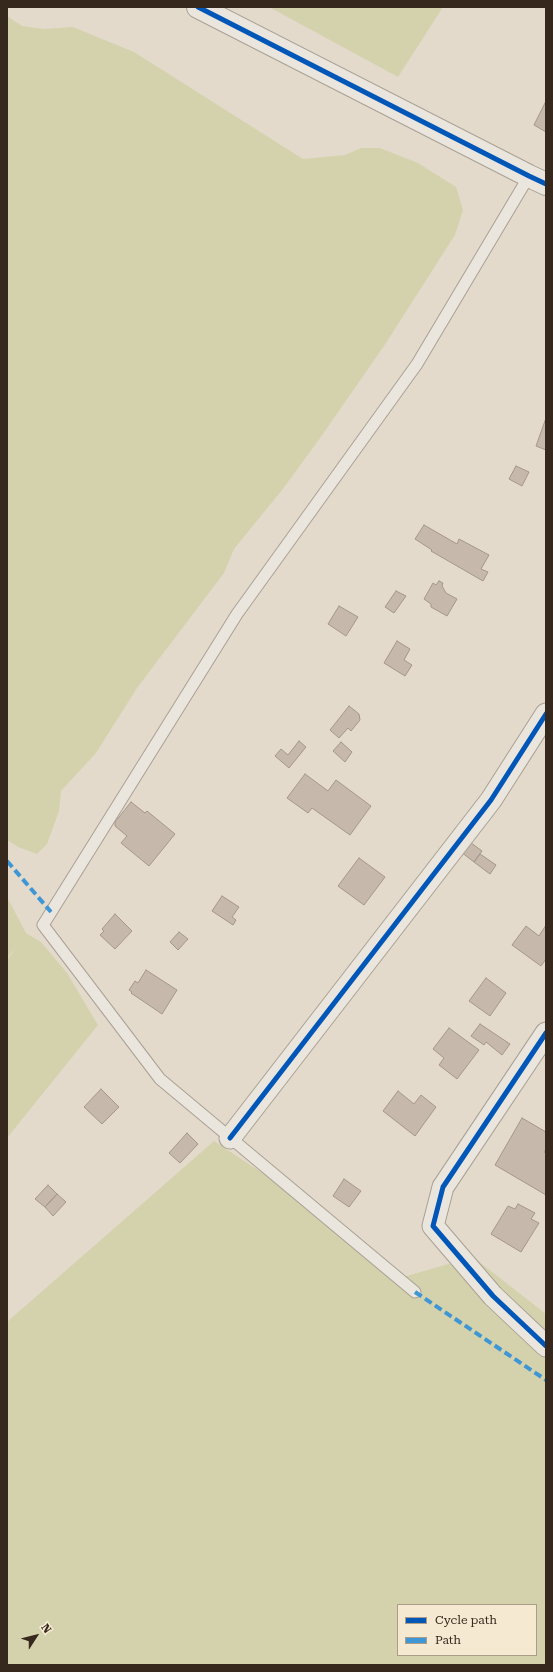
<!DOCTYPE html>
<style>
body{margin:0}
#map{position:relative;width:553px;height:1672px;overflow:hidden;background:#e3dacb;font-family:"Roboto Serif",serif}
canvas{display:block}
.frame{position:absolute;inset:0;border:8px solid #36281d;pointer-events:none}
.legend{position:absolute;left:397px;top:1604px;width:140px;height:52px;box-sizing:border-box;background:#f5e9d1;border:1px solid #a99c89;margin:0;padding:5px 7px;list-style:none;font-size:12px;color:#36281d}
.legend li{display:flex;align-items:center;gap:8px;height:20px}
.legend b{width:20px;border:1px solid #a99c89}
.north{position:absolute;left:16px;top:1616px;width:40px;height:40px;-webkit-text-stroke:3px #f5e9d1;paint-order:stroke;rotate:54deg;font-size:11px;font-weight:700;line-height:16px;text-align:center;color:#36281d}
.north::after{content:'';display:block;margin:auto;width:14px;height:18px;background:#36281d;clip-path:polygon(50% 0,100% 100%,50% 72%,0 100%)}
</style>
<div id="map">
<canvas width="553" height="1672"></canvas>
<div class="frame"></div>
<ul class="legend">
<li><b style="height:5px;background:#0057b8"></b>Cycle path</li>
<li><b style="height:5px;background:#3e96d5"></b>Path</li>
</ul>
<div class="north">N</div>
</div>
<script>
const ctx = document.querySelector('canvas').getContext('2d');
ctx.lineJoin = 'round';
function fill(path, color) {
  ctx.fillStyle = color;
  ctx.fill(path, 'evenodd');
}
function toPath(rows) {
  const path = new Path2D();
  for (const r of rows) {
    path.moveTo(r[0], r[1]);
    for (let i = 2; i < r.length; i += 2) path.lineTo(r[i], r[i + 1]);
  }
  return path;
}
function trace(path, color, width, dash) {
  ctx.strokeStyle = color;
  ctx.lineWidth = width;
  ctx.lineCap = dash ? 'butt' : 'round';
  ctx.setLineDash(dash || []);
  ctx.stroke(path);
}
const green = toPath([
 [269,7,443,7,398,77],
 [7,16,22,26,44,29,73,27,134,52,303,159,345,155,361,148,380,148,418,163,456,187,463,210,455,235,384,346,318,441,282,490,234,549,224,573,137,688,96,753,61,791,59,811,47,844,37,854,18,847,7,840],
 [7,897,26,933,41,942,67,973,98,1025,7,1138,7,960,16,947,7,958],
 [214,1141,356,1235,403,1277,473,1257,546,1314,546,1665,7,1665,7,1322],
 [398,1605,536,1605,536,1655,398,1655]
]);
const building = toPath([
 [546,101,546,132,534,125,546,101],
 [546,418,546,450,536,446,546,418],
 [516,466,529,472,522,486,509,479,516,466],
 [424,525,457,544,459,539,489,555,481,569,488,572,483,581,431,551,432,550,415,539,424,525],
 [439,581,443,583,442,586,446,593,457,599,447,616,431,607,431,604,424,599,433,583,436,585,439,581],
 [396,591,406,596,394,613,385,607,396,591],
 [339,606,358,617,346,636,328,624,339,606],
 [397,641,410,649,404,660,412,665,405,676,384,663,397,641],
 [349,706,359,714,360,720,351,731,348,728,339,738,330,730,349,706],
 [299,741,306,747,289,768,275,756,281,749,288,755,299,741],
 [341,742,352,752,345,762,333,751,341,742],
 [305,774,328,791,336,780,371,806,350,835,312,808,308,813,287,798,305,774],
 [131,802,145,813,147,811,175,834,149,866,121,843,127,836,115,826,115,822,131,802],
 [463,837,482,851,474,862,456,848,463,837],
 [480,854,496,865,490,874,474,862,480,854],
 [359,858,385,877,364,905,338,886,359,858],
 [222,896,239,907,232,917,236,920,233,925,212,911,222,896],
 [115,914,132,931,115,949,100,935,104,931,102,929,115,914],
 [546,925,546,959,541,966,512,945,526,926,539,936,546,925],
 [179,932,188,939,178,950,170,942,179,932],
 [146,970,177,990,162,1014,131,993,132,992,129,990,135,981,138,983,146,970],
 [486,978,506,993,490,1016,469,1001,486,978],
 [480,1024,510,1044,502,1055,486,1042,484,1045,471,1036,480,1024],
 [449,1028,479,1050,457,1079,439,1065,444,1058,433,1049,449,1028],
 [101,1089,119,1107,102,1124,84,1107,101,1089],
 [398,1091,414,1104,421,1095,436,1107,415,1136,383,1111,398,1091],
 [522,1118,546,1132,546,1149,544,1152,546,1153,546,1195,495,1165,522,1118],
 [187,1133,198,1144,180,1163,169,1153,187,1133],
 [344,1179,361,1191,349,1207,333,1196,344,1179],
 [48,1185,57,1194,45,1207,35,1199,48,1185],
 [57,1194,66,1202,53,1216,45,1207,57,1194],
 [518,1204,535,1213,531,1219,539,1223,521,1252,491,1234,508,1206,515,1209,518,1204]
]);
const service = toPath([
 [415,1292,160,1079,43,925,237,614,417,364,529,176]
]);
const minor = toPath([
 [546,1033,443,1187,433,1226,493,1296,546,1346],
 [230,1138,491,800,546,714]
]);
const tertiary = toPath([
 [198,7,529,176,546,184]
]);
const quiet = toPath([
 [7,861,51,912],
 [415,1292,546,1380]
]);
const cycleway = toPath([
 [198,7,529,176,546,184],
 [546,1033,443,1187,433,1226,493,1296,546,1346],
 [230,1138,491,800,546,714]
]);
fill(green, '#d4d2ad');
fill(building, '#c7b8ac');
trace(building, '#a3968b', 1);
trace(service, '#a8a095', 13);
trace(minor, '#a8a095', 23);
trace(tertiary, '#a8a095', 24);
trace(service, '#ebe6dd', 11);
trace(minor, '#ebe6dd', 21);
trace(tertiary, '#ebe6dd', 22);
trace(quiet, '#3e96d5', 4, [8, 4]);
trace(cycleway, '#0057b8', 5);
</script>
